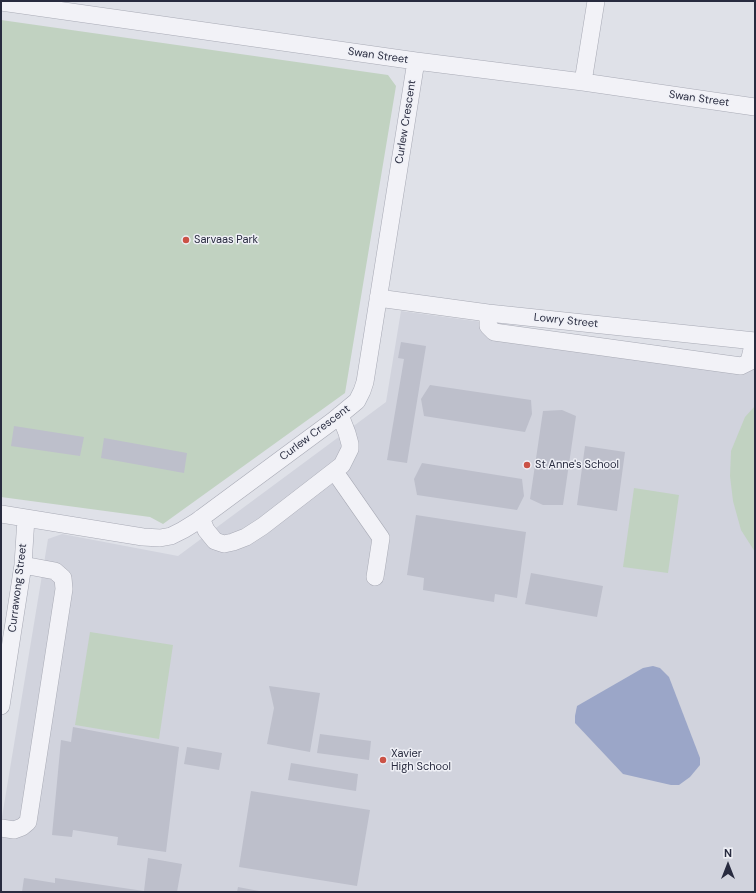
<!DOCTYPE html>
<style>
body{margin:0}
#map{position:relative;width:756px;height:893px;overflow:hidden;background:#dfe1e8;font-family:"DM Sans",sans-serif}
canvas{display:block}
.frame{position:absolute;inset:0;border:2px solid #282b3f;pointer-events:none}
.north{position:absolute;left:708px;top:845px;width:40px;height:40px;-webkit-text-stroke:3px #eff0f6;paint-order:stroke;rotate:0deg;font-size:11px;font-weight:700;line-height:16px;text-align:center;color:#282b3f}
.north::after{content:'';display:block;margin:auto;width:14px;height:18px;background:#282b3f;clip-path:polygon(50% 0,100% 100%,50% 72%,0 100%)}
</style>
<div id="map">
<canvas width="756" height="893"></canvas>
<div class="frame"></div>
<div class="north">N</div>
</div>
<script>
const ctx = document.querySelector('canvas').getContext('2d');
ctx.lineJoin = 'round';
function fill(path, color) {
  ctx.fillStyle = color;
  ctx.fill(path, 'evenodd');
}
function toPath(rows) {
  const path = new Path2D();
  for (const r of rows) {
    path.moveTo(r[0], r[1]);
    for (let i = 2; i < r.length; i += 2) path.lineTo(r[i], r[i + 1]);
  }
  return path;
}
function trace(path, color, width, dash) {
  ctx.strokeStyle = color;
  ctx.lineWidth = width;
  ctx.lineCap = dash ? 'butt' : 'round';
  ctx.setLineDash(dash || []);
  ctx.stroke(path);
}
function label(font, color, halo, rows, align = 'center') {
  ctx.font = font + ' "DM Sans",sans-serif';
  ctx.lineWidth = 3;
  ctx.setLineDash([]);
  ctx.textBaseline = 'middle';
  ctx.strokeStyle = halo;
  ctx.fillStyle = color;
  for (const [text, x, y, turn = 0] of rows) {
    ctx.save();
    ctx.translate(x, y);
    ctx.rotate((+turn || 0) * Math.PI / 180);
    ctx.textAlign = isNaN(turn) ? turn : align;
    if (halo) ctx.strokeText(text, 0, 0);
    ctx.fillText(text, 0, 0);
    ctx.restore();
  }
}
const built = toPath([
 [401,311,755,359,755,892,1,892,1,823,48,539,62,534,178,556,386,402]
]);
const green = toPath([
 [1,20,388,75,396,86,345,393,163,524,150,517,1,497],
 [755,406,755,552,741,530,733,501,730,476,731,451,745,417],
 [634,488,679,495,668,573,623,567],
 [90,632,173,645,159,739,75,725]
]);
const water = toPath([
 [653,666,660,668,669,677,700,758,700,765,690,777,679,785,671,785,623,774,575,723,575,716,577,706,643,668]
]);
const building = toPath([
 [401,342,426,346,407,463,387,460,404,359,398,358],
 [430,385,531,400,532,414,525,432,424,416,421,399],
 [562,410,576,416,563,505,543,505,530,499,543,411],
 [14,426,84,437,80,456,11,446],
 [104,438,187,453,184,473,101,458],
 [585,446,625,452,617,511,577,505],
 [422,463,522,479,524,496,517,510,417,495,414,479],
 [416,515,526,532,517,598,495,594,494,602,423,590,424,578,407,575],
 [531,573,603,586,597,617,525,604],
 [269,686,320,693,310,752,267,744,274,708],
 [73,727,179,747,166,852,117,845,118,837,73,830,72,837,52,835,61,740,71,742],
 [320,734,371,741,369,760,317,753],
 [187,747,222,753,219,770,184,764],
 [291,763,358,774,356,791,288,780],
 [251,791,370,810,357,886,239,867],
 [148,858,182,864,177,892,22,892,24,878,55,883,55,878,144,891],
 [238,887,259,891,259,892,237,892]
]);
const minor = toPath([
 [1,2,416,61,583,82,755,107],
 [583,82,596,1],
 [378,298,488,313,755,341],
 [488,313,488,326,494,332,741,366,749,362,754,341],
 [335,472,381,538,375,577],
 [1,514,143,537,160,538,171,536,183,530,196,522,334,420,357,401,362,391,365,382,416,61],
 [201,518,206,530,215,541,224,544,233,542,246,537,263,526,342,465,350,449,350,444,347,433,340,415],
 [1,706,23,565,26,518],
 [1,828,14,830,22,827,28,822,64,589,63,578,55,571,23,565]
]);
const markers = [
 [186,240,4,"#cb5246"],
 [527,465,4,"#cb5246"],
 [383,760,4,"#cb5246"]
];
const streetNames = [
 ["Swan Street",378,56,8],
 ["Swan Street",699,99,8],
 ["Curlew Crescent",406,122,-81],
 ["Lowry Street",566,321,6],
 ["Curlew Crescent",315,433,-37],
 ["Currawong Street",18,588,-83]
];
const poiNames = [
 ["Sarvaas Park",194,240],
 ["St Anne's School",535,465],
 ["Xavier",391,754],
 ["High School",391,767]
];
fill(built, '#d1d3dd');
fill(green, '#c1d2c1');
fill(water, '#9ba6c8');
fill(building, '#bdbfcb');
trace(minor, '#a8aab5', 18);
trace(minor, '#f2f2f7', 17);
for (const [x, y, r, color] of markers) {
  const dot = new Path2D();
  dot.arc(x, y, r, 0, 2 * Math.PI);
  ctx.fillStyle = color;
  ctx.fill(dot);
  trace(dot, '#eff0f6', 1.5);
}
label('11px', '#282b3f', '#eff0f6', streetNames);
label('11px', '#282b3f', '#eff0f6', poiNames, 'left');
</script>
